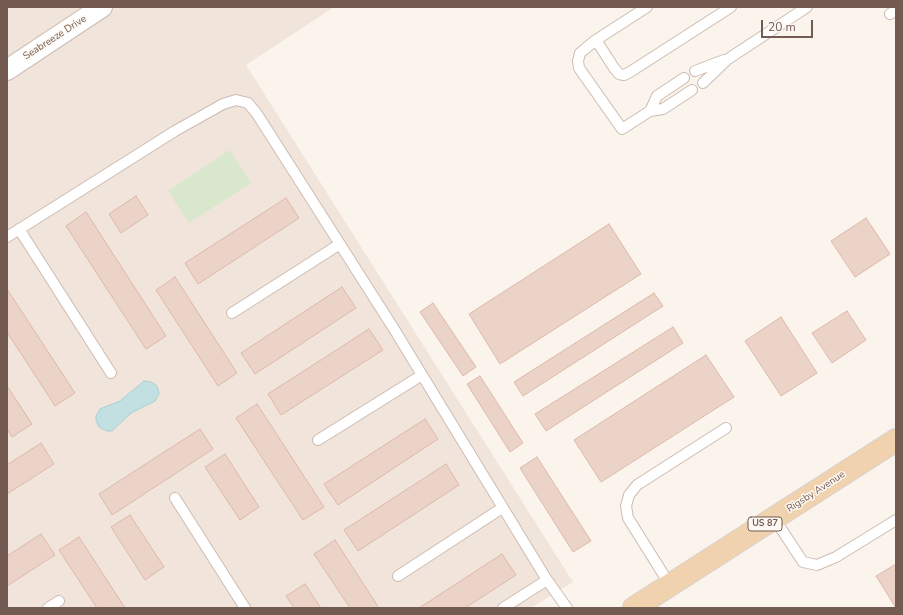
<!DOCTYPE html>
<style>
body{margin:0}
#map{position:relative;width:903px;height:615px;overflow:hidden;background:#faf4ec;font-family:"Nunito Sans",sans-serif}
canvas{display:block}
.frame{position:absolute;inset:0;border:8px solid #735b52;pointer-events:none}
.scale{position:absolute;left:761px;top:20px;width:52px;height:18px;box-sizing:border-box;border:2px solid #735b52;border-top:0;padding-left:5px;font-size:12px;line-height:14px;white-space:nowrap;color:#735b52;-webkit-text-stroke:3px #fdf8f2;paint-order:stroke}
</style>
<div id="map">
<canvas width="903" height="615"></canvas>
<div class="frame"></div>
<div class="scale">20 m</div>
</div>
<script>
const ctx = document.querySelector('canvas').getContext('2d');
ctx.lineJoin = 'round';
function fill(path, color) {
  ctx.fillStyle = color;
  ctx.fill(path, 'evenodd');
}
function toPath(rows) {
  const path = new Path2D();
  for (const r of rows) {
    path.moveTo(r[0], r[1]);
    for (let i = 2; i < r.length; i += 2) path.lineTo(r[i], r[i + 1]);
  }
  return path;
}
function trace(path, color, width, dash) {
  ctx.strokeStyle = color;
  ctx.lineWidth = width;
  ctx.lineCap = dash ? 'butt' : 'round';
  ctx.setLineDash(dash || []);
  ctx.stroke(path);
}
function label(font, color, halo, rows, align = 'center') {
  ctx.font = font + ' "Nunito Sans",sans-serif';
  ctx.lineWidth = 3;
  ctx.setLineDash([]);
  ctx.textBaseline = 'middle';
  ctx.strokeStyle = halo;
  ctx.fillStyle = color;
  for (const [text, x, y, turn = 0] of rows) {
    ctx.save();
    ctx.translate(x, y);
    ctx.rotate((+turn || 0) * Math.PI / 180);
    ctx.textAlign = isNaN(turn) ? turn : align;
    if (halo) ctx.strokeText(text, 0, 0);
    ctx.fillText(text, 0, 0);
    ctx.restore();
  }
}
const residential = toPath([
 [7,7,334,7,246,65,573,582,531,608,7,608]
]);
const green = toPath([
 [230,150,251,183,189,223,168,191]
]);
const water = toPath([
 [144,381,151,382,157,386,159,394,155,401,131,413,112,431,107,431,99,427,96,420,96,416,100,409,120,401,144,381]
]);
const building = toPath([
 [136,196,148,215,121,233,109,214,136,196],
 [286,198,299,218,198,284,185,263,286,198],
 [86,212,166,336,146,349,66,226,86,212],
 [866,218,890,254,855,277,831,241,866,218],
 [609,224,641,274,500,364,469,314,609,224],
 [175,277,237,373,218,386,156,290,175,277],
 [342,287,356,308,255,374,241,353,342,287],
 [7,289,75,393,55,406,7,332,7,289],
 [654,293,663,306,523,396,514,382,654,293],
 [433,303,476,367,463,376,420,312,433,303],
 [847,311,866,340,832,363,812,333,847,311],
 [781,317,817,373,781,396,745,341,781,317],
 [673,327,683,343,546,431,535,414,673,327],
 [369,329,383,350,281,415,268,394,369,329],
 [706,355,734,397,601,482,574,440,706,355],
 [480,376,523,443,510,452,467,384,480,376],
 [7,386,32,424,12,437,7,429,7,386],
 [257,404,324,507,303,520,236,418,257,404],
 [425,419,438,439,338,505,324,484,425,419],
 [200,429,213,449,112,515,99,494,200,429],
 [41,443,54,464,7,494,7,465,41,443],
 [225,454,259,507,240,520,205,467,225,454],
 [537,457,591,541,573,552,520,468,537,457],
 [446,464,459,485,358,551,344,530,446,464],
 [130,515,164,567,145,580,111,527,130,515],
 [41,534,55,555,7,586,7,556,41,534],
 [79,537,125,608,97,608,59,550,79,537],
 [335,540,379,608,350,608,314,554,335,540],
 [502,554,516,575,465,608,419,608,502,554],
 [896,564,896,608,876,576,896,564],
 [305,584,321,608,294,608,286,596,305,584]
]);
const service = toPath([
 [647,7,596,40,586,48,580,53,578,61,579,68,622,129,650,111,663,109,692,90],
 [890,14,896,10],
 [596,40,614,68,619,74,624,75,630,72,731,7],
 [695,71,724,60],
 [703,83,728,59,807,7],
 [650,111,657,96,684,78],
 [19,229,111,373],
 [7,237,175,131,223,104,236,100,248,103,257,114,394,329,547,580,503,608],
 [232,313,340,244],
 [318,440,422,375],
 [175,498,245,608],
 [774,518,803,562,817,565,836,557,896,520],
 [398,576,502,508],
 [547,580,567,608],
 [670,585,628,518,626,506,629,495,637,485,726,428],
 [48,608,59,601]
]);
const minor = toPath([
 [7,70,102,7]
]);
const primary = toPath([
 [634,608,896,440]
]);
const shields = [
 [765,524,34]
];
const shieldNames = [
 ["US 87",765,524]
];
const streetNames = [
 ["Seabreeze Drive",55,38,-33],
 ["Rigsby Avenue",816,492,-33]
];
fill(residential, '#f1e5db');
fill(green, '#d9e7cc');
fill(water, '#c2e0e2');
trace(water, '#aad0d3', 1);
fill(building, '#ecd3c7');
trace(building, '#ddb9aa', 1);
trace(service, '#ccbcb3', 12);
trace(minor, '#ccbcb3', 22);
trace(primary, '#d8d1cf', 24);
trace(service, '#fff', 10);
trace(minor, '#fff', 20);
trace(primary, '#f0d2ae', 22);
for (const [x, y, w] of shields) {
  const box = new Path2D();
  box.roundRect(x - w / 2, y - 7, w, 14, 3);
  ctx.fillStyle = '#fdf8f2';
  ctx.fill(box);
  trace(box, '#735b52', 1);
}
label('bold 9px', '#735b52', null, shieldNames);
label('10px', '#735b52', '#fdf8f2', streetNames);
</script>
